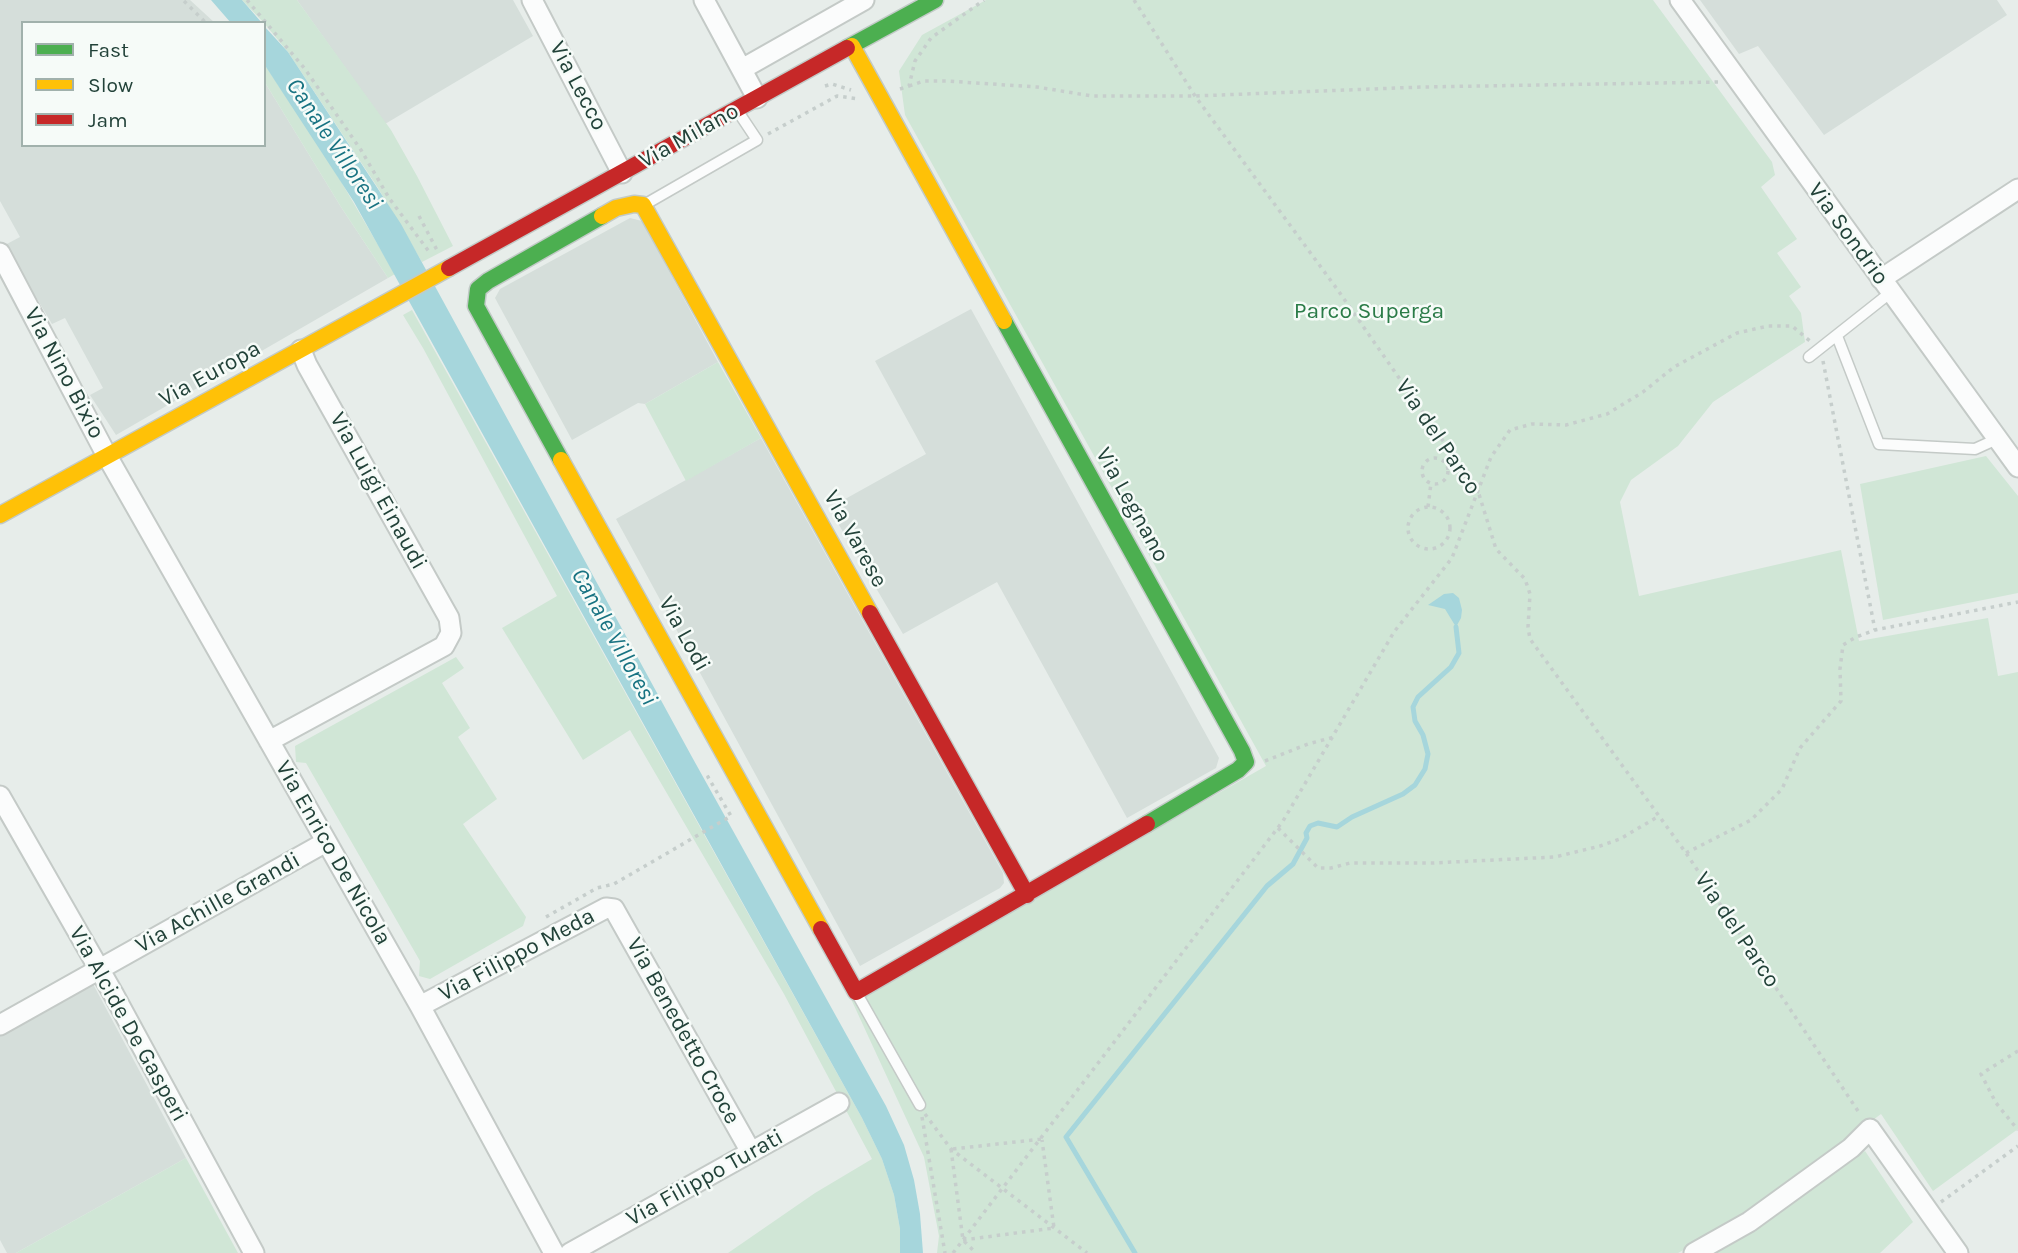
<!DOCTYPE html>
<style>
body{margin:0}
#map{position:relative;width:2018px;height:1253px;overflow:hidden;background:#e7edea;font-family:Karla,sans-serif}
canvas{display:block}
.legend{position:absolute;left:21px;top:21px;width:245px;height:126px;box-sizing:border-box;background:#f6fbf8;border:2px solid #a1b1ac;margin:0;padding:9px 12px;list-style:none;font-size:21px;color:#224239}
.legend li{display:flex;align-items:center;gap:14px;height:35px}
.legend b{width:35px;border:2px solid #a1b1ac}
</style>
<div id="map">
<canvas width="2018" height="1253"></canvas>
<ul class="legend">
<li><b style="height:9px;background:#4caf50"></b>Fast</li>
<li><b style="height:9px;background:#ffc107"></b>Slow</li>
<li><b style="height:9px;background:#c62828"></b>Jam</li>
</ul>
</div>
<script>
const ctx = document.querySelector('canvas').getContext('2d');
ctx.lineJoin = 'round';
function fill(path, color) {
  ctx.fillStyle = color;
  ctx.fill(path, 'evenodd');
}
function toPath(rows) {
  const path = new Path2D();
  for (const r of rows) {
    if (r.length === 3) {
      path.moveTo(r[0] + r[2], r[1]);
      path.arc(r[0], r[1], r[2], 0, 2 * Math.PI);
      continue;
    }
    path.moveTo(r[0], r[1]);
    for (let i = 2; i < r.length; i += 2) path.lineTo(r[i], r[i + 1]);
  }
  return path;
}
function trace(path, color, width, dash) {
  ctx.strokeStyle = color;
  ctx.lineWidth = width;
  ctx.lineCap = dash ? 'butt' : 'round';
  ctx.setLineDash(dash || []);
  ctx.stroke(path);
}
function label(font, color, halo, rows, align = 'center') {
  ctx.font = font + ' Karla,sans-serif';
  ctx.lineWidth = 5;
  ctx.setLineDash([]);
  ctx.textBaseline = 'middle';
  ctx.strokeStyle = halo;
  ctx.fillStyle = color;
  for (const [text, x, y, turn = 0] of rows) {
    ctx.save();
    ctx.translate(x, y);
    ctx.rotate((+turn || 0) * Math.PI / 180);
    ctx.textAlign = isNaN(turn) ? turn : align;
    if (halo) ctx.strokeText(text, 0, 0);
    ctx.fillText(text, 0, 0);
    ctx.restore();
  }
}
const built = toPath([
 [0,0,190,0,215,23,23,23,23,145,264,145,264,81,341,207,388,278,116,435,90,395,103,388,65,318,52,324,5,245,20,237,0,201],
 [297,0,513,0,533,36,385,124],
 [1700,0,1997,0,2007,15,1824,135,1758,46,1739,54],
 [630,218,642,221,718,362,645,404,638,403,572,440,495,298,500,289],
 [971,309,1219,758,1216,768,1127,818,997,582,903,634,829,508,926,454,875,361],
 [761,438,1003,873,1004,883,1000,888,860,966,616,519],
 [93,984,186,1158,16,1253,7,1253,0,1240,0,1036]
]);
const green = toPath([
 [242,0,297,0,391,130,417,176,453,246,422,262,378,188,288,52,264,23],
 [986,0,1653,0,1772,162,1775,175,1761,187,1797,239,1777,253,1801,287,1789,296,1801,313,1805,342,1713,402,1678,446,1631,480,1620,502,1639,596,1841,550,1859,641,1988,618,1998,676,2018,672,2018,1129,1933,1191,1881,1114,1745,1215,1678,1253,937,1253,939,1236,924,1157,851,999,881,986,1266,766,905,115,899,71,922,35],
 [264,64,322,149,395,274,388,278,341,207,264,81],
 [412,310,862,1118,882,1159,894,1195,900,1229,900,1253,728,1253,815,1193,872,1159,784,994,630,730,583,760,502,628,557,596,423,348,403,315],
 [718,362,761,438,686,481,645,404],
 [1986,456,2018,496,2018,593,1883,620,1860,484],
 [456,657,464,668,442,683,470,728,458,737,497,799,463,824,526,917,523,926,430,979,419,976,420,961,306,763,296,762,295,746],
 [1865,1151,1913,1222,1880,1253,1713,1253],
 [186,1158,238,1253,16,1253]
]);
const water = toPath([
 [211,0,242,0,262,23,231,23],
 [264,26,288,52,401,224,692,757,886,1106,904,1145,914,1180,920,1214,923,1253,900,1253,900,1229,894,1195,882,1159,862,1118,354,202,264,64],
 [1453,593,1459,598,1462,610,1461,618,1456,627,1445,609,1428,605,1444,594]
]);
const stream = toPath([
 [1135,1253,1066,1137,1267,886,1293,864,1307,838,1306,833,1310,826,1318,823,1337,827,1352,817,1403,794,1415,785,1425,769,1428,754,1423,735,1415,721,1413,707,1418,697,1451,667,1459,653,1456,627]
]);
const path = toPath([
 [247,0,305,69,361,150,389,198,430,253],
 [1134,0,1195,96,1337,289,1478,491,1496,549,1525,579,1530,594,1528,627,1530,639,1686,853,1860,1114],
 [184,1,206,23],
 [825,86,832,84,851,90],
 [909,86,924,81,946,81,1037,87,1092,96,1195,96,1422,87,1718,82],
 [900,89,909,86,915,61,931,38,984,0],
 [768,134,837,96,859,99],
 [419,216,438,252],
 [1823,361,1875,630],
 [1435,471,13],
 [1429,528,21],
 [1428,507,1431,483],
 [1265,761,1308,744,1334,737],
 [1278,828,1318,868,1331,868,1350,863,1433,863,1555,857,1600,846,1620,839,1659,816],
 [1686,853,1751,820,1782,789,1800,748,1841,701,1840,669,1843,645,1856,637,1875,630,2018,602],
 [546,917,597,888,614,884,731,816,708,777,712,775],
 [2018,1051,1981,1074,1996,1103,2018,1130],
 [925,1114,951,1149,1087,1253],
 [922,1117,945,1253],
 [951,1149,963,1240,976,1253],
 [953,1149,1042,1139],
 [1941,1202,2018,1146],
 [963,1240,1054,1228,1042,1140],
 [953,1253,1283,821,1394,632,1452,558,1491,457,1510,430,1532,424,1566,425,1607,414,1643,392,1674,367,1737,333,1768,326,1792,326,1810,341]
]);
const lane = toPath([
 [644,205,757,140,737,110],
 [1837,336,1879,444,1975,449,1997,439],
 [1809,357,1890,293],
 [856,992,920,1105]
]);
const street = toPath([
 [532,0,622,173],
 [704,0,757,98],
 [1680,0,2018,467],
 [742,69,864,0],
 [0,253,107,456,420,1006,554,1253],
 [1881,279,2018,189],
 [269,741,444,646,451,633,449,618,307,365,301,350],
 [0,796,114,995,254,1253],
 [420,1006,606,908,614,909,751,1152],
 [0,1025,326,842],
 [570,1253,839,1103],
 [1694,1253,1749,1222,1851,1148,1870,1129,1958,1253]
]);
const fast = toPath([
 [847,48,935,0],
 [1004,321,1242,751,1246,762,1238,770,1147,824],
 [561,460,476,306,478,289,488,281,602,216]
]);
const slow = toPath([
 [852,46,1004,321],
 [602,216,616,208,634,204,643,205,870,613],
 [561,460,821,929],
 [0,515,449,268]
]);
const jam = toPath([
 [449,268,847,48],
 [870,613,1027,895],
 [821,929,856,992,1147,824]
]);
const streetNames = [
 ["Via Lecco",578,86,62],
 ["Via Milano",689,136,-29],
 ["Via Sondrio",1848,234,54],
 ["Via Nino Bixio",64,373,62],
 ["Via Europa",210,374,-29],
 ["Via del Parco",1438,437,56],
 ["Via Luigi Einaudi",378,491,61],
 ["Via Legnano",1132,505,61],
 ["Via Varese",855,539,61],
 ["Via Lodi",684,634,61],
 ["Via Enrico De Nicola",333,853,60],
 ["Via Achille Grandi",218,903,-29],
 ["Via del Parco",1737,930,56],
 ["Via Filippo Meda",517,955,-28],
 ["Via Alcide De Gasperi",128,1024,61],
 ["Via Benedetto Croce",683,1031,61],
 ["Via Filippo Turati",705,1178,-29]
];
const parkNames = [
 ["Parco Superga",1369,311]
];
const waterNames = [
 ["Canale Villoresi",334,144,56],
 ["Canale Villoresi",614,637,61]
];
fill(built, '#d5deda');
fill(green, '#d0e6d6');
fill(water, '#a6d6dc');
trace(stream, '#a6d6dc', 5);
trace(lane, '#c4cac7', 13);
trace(street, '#c4cac7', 23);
trace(fast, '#c2cac7', 19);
trace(slow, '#c2cac7', 19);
trace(jam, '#c2cac7', 19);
trace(path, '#c6cecc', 3.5, [3.5, 5]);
trace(lane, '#fbfcfc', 10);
trace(street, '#fbfcfc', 19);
trace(fast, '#4caf50', 16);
trace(slow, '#ffc107', 16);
trace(jam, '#c62828', 16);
label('23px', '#224239', '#f6fbf8', streetNames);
label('23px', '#2a7b47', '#f6fbf8', parkNames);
label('italic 24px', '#187382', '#f6fbf8', waterNames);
</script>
